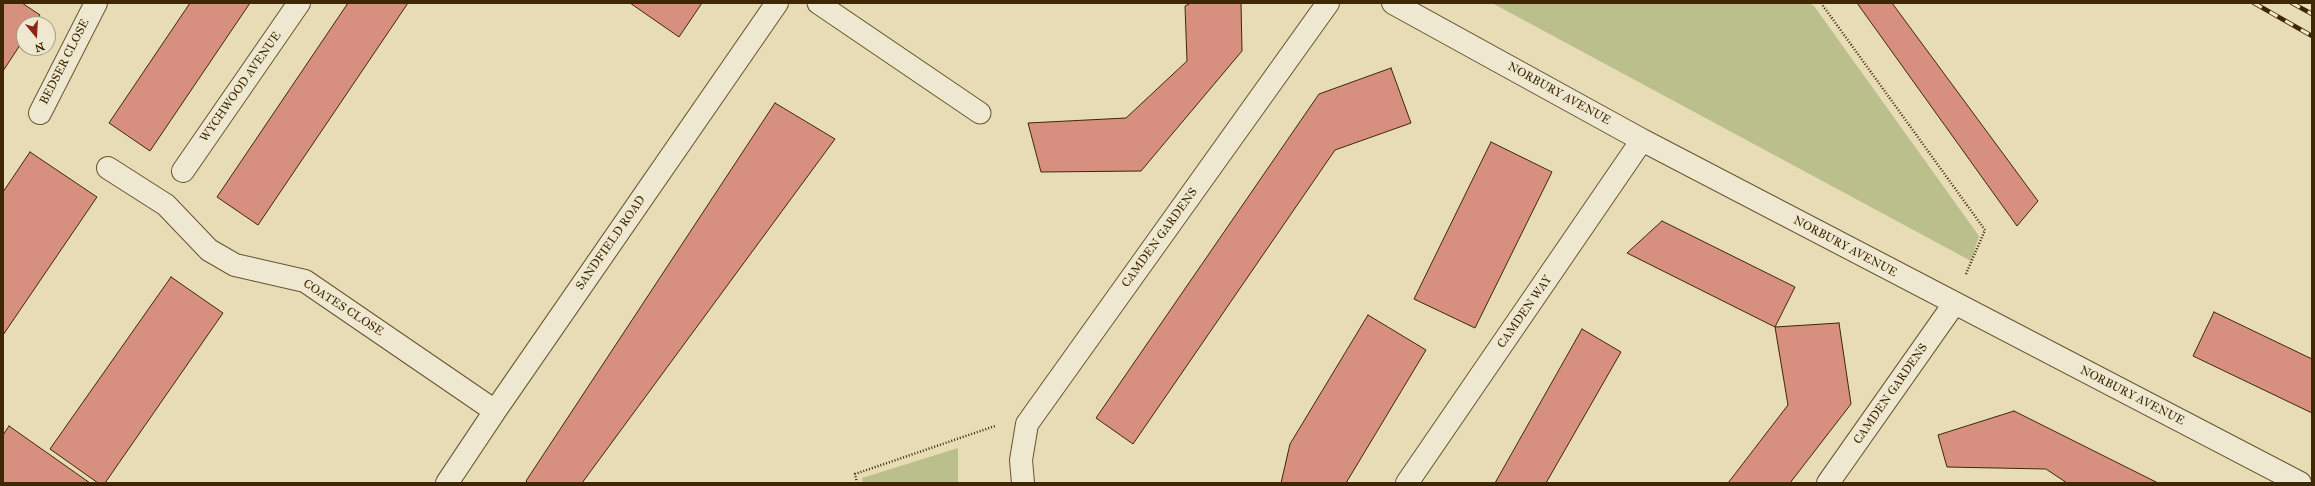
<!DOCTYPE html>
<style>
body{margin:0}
#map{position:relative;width:2315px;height:486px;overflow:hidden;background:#e7dcb6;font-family:"IM FELL Great Primer",serif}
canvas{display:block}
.frame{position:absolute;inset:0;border:4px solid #3e2702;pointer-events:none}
.north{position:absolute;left:16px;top:16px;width:40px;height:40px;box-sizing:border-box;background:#efe8d0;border:1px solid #a89b7e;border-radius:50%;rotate:162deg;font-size:11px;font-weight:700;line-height:16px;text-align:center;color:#3e2702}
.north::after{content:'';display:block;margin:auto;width:14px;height:18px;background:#8f2418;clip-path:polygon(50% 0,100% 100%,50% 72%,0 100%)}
</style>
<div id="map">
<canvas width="2315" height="486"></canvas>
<div class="frame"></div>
<div class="north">N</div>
</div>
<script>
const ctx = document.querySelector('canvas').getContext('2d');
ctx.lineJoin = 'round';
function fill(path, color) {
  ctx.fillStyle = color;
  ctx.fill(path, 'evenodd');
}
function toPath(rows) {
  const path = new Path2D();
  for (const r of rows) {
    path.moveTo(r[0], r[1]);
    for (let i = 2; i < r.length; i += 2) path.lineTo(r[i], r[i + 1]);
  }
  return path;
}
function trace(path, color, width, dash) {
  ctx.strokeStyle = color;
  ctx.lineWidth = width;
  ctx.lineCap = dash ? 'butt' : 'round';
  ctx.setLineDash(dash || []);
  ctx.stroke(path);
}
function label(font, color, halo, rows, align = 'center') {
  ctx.font = font + ' "IM FELL Great Primer",serif';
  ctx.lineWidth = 4;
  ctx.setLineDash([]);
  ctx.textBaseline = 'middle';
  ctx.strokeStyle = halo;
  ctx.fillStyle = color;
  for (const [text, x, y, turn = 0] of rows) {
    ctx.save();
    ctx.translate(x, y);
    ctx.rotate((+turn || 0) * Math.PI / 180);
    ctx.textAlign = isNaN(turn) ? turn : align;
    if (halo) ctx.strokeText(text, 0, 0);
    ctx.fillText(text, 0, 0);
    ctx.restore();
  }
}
const green = toPath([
 [1492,3,1809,3,1814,6,1979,236,1971,261],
 [958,448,958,483,863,483,862,478]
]);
const building = toPath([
 [3,3,22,3,40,15,34,24,24,24,24,39,3,71,3,3],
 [190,3,250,3,150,151,109,123,190,3],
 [348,3,408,3,258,225,217,197,348,3],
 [630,3,702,3,679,37,630,3],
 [1191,3,1241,3,1242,51,1141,171,1041,172,1028,123,1126,118,1187,61,1185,6,1191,3],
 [1857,3,1892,3,2038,201,2017,226,1857,3],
 [1391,68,1411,123,1335,150,1133,444,1096,418,1319,94,1391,68],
 [775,103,835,139,582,483,528,483,526,481,775,103],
 [1491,142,1552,172,1475,328,1414,299,1491,142],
 [30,152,97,197,3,335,3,192,30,152],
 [1662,221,1795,287,1775,327,1627,253,1662,221],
 [171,277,223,313,105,483,98,483,50,449,171,277],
 [2214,312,2312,359,2312,413,2193,356,2214,312],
 [1368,315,1426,350,1346,483,1281,483,1290,444,1368,315],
 [1839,323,1851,404,1790,483,1728,483,1788,405,1775,327,1839,323],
 [1582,329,1621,352,1546,483,1495,483,1582,329],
 [2014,411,2158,483,2067,483,2046,469,1947,467,1938,435,2014,411],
 [9,426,90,483,3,483,3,435,9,426]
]);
const path = toPath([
 [1821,3,1985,230,1966,274],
 [857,483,855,474,995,426]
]);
const service = toPath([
 [818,3,980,113]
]);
const minor = toPath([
 [1393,3,1642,140,2300,483],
 [40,113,96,3],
 [108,168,166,205,209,250,235,265,305,281,495,411],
 [183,171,299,3],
 [447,483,495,411,777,3],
 [1023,483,1021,460,1027,424,1328,3],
 [1407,483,1642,140],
 [1828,483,1954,304]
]);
const rail = toPath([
 [2254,3,2312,36],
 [2292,3,2312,14]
]);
const streetNames = [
 ["BEDSER CLOSE",65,62,-63],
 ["WYCHWOOD AVENUE",241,87,-55],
 ["NORBURY AVENUE",1559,94,29],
 ["CAMDEN GARDENS",1160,238,-54],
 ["SANDFIELD ROAD",611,243,-55],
 ["NORBURY AVENUE",1845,247,28],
 ["COATES CLOSE",343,308,33],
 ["CAMDEN WAY",1525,312,-55],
 ["CAMDEN GARDENS",1891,394,-55],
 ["NORBURY AVENUE",2132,396,27]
];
fill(green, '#babf8b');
fill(building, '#d79080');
trace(building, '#3e2702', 1);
trace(service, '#68542f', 23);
trace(minor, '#68542f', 24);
trace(path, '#3e2702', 2.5, [1, 2]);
trace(service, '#efe8d0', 21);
trace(minor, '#efe8d0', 22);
trace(rail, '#3e2702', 4.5);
trace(rail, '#efe8d0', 3, [9]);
label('12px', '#3e2702', '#efe8d0', streetNames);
</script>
